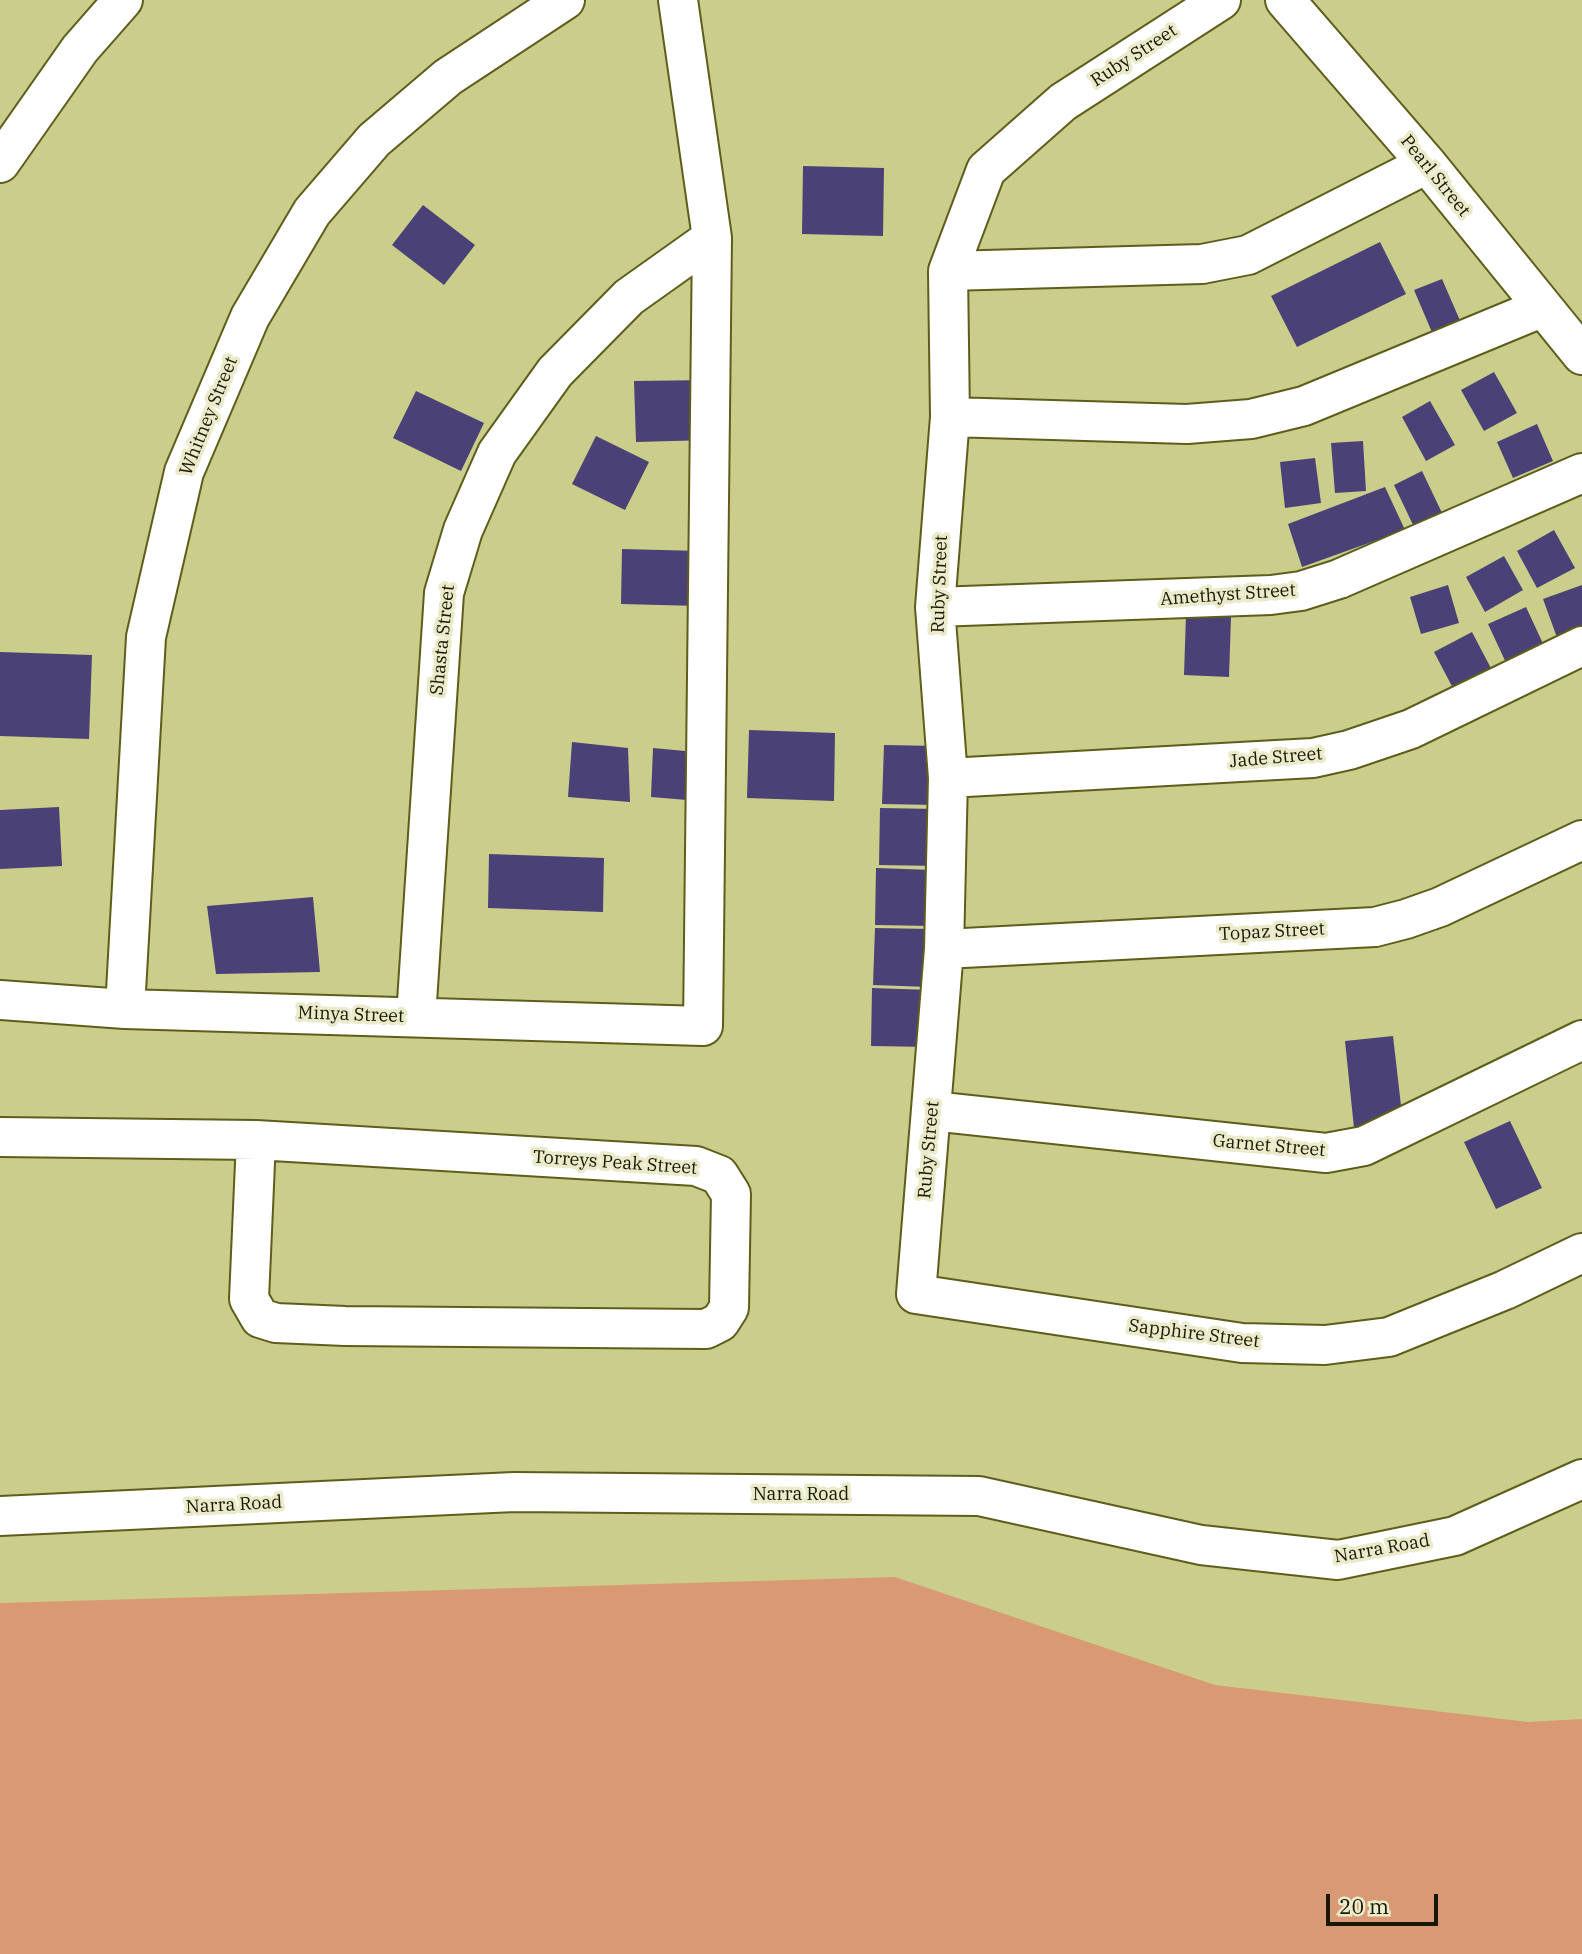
<!DOCTYPE html>
<style>
body{margin:0}
#map{position:relative;width:1582px;height:1954px;overflow:hidden;background:#cbcd8a;font-family:"IBM Plex Serif",serif}
canvas{display:block}
.scale{position:absolute;left:1326px;top:1894px;width:112px;height:32px;box-sizing:border-box;border:4px solid #181700;border-top:0;padding-left:9px;font-size:21px;line-height:24px;white-space:nowrap;color:#181700;-webkit-text-stroke:5px #eaebca;paint-order:stroke}
</style>
<div id="map">
<canvas width="1582" height="1954"></canvas>
<div class="scale">20 m</div>
</div>
<script>
const ctx = document.querySelector('canvas').getContext('2d');
ctx.lineJoin = 'round';
function fill(path, color) {
  ctx.fillStyle = color;
  ctx.fill(path, 'evenodd');
}
function toPath(rows) {
  const path = new Path2D();
  for (const r of rows) {
    path.moveTo(r[0], r[1]);
    for (let i = 2; i < r.length; i += 2) path.lineTo(r[i], r[i + 1]);
  }
  return path;
}
function trace(path, color, width, dash) {
  ctx.strokeStyle = color;
  ctx.lineWidth = width;
  ctx.lineCap = dash ? 'butt' : 'round';
  ctx.setLineDash(dash || []);
  ctx.stroke(path);
}
function label(font, color, halo, rows, align = 'center') {
  ctx.font = font + ' "IBM Plex Serif",serif';
  ctx.lineWidth = 7;
  ctx.setLineDash([]);
  ctx.textBaseline = 'middle';
  ctx.strokeStyle = halo;
  ctx.fillStyle = color;
  for (const [text, x, y, turn = 0] of rows) {
    ctx.save();
    ctx.translate(x, y);
    ctx.rotate((+turn || 0) * Math.PI / 180);
    ctx.textAlign = isNaN(turn) ? turn : align;
    if (halo) ctx.strokeText(text, 0, 0);
    ctx.fillText(text, 0, 0);
    ctx.restore();
  }
}
const green = toPath([
 [895,1577,1215,1685,1528,1722,1582,1719,1582,1954,0,1954,0,1603]
]);
const building = toPath([
 [803,166,884,168,883,236,802,234],
 [423,205,475,245,444,285,392,245],
 [1380,242,1406,294,1297,347,1271,296],
 [1442,279,1465,332,1437,344,1414,290],
 [1494,372,1517,413,1484,431,1461,390],
 [709,380,710,440,636,442,634,381],
 [416,391,484,423,461,471,393,438],
 [1430,401,1455,445,1426,461,1402,417],
 [1537,424,1553,461,1513,478,1497,442],
 [596,436,649,462,625,510,572,484],
 [1363,441,1366,491,1335,493,1331,443],
 [1315,458,1321,503,1285,508,1280,462],
 [1422,471,1443,515,1415,529,1394,485],
 [1385,487,1405,530,1302,567,1288,524],
 [1554,530,1575,568,1537,588,1517,551],
 [622,549,701,551,700,606,621,604],
 [1504,556,1523,590,1485,612,1466,577],
 [1448,585,1459,623,1421,634,1410,597],
 [1582,585,1582,634,1559,643,1543,599],
 [1526,607,1546,650,1508,667,1488,624],
 [1186,615,1231,617,1229,677,1184,675],
 [1472,632,1494,674,1456,694,1434,652],
 [0,652,92,655,89,739,0,736],
 [749,730,835,733,834,801,747,798],
 [572,742,628,748,630,802,568,797],
 [884,745,938,746,936,805,882,804],
 [653,748,685,751,687,800,651,797],
 [59,807,62,866,0,869,0,810],
 [880,808,937,809,936,866,879,865],
 [489,854,604,858,603,912,488,908],
 [876,868,934,870,932,926,875,925],
 [313,897,320,972,216,974,207,906],
 [875,928,931,929,929,987,873,985],
 [872,988,931,990,930,1047,871,1046],
 [1393,1036,1403,1123,1354,1128,1345,1041],
 [1510,1121,1542,1188,1496,1209,1464,1142]
]);
const minor = toPath([
 [1221,0,1063,102,986,170,948,271,950,417,935,607,948,778,944,949,916,1294,1242,1343,1325,1345,1389,1337,1505,1290,1582,1253],
 [1285,0,1427,164,1582,355],
 [0,163,80,49,123,0],
 [948,271,1202,264,1248,255,1427,164],
 [950,417,1187,424,1251,419,1304,406,1541,308],
 [935,607,1271,595,1301,591,1339,579,1582,473],
 [948,778,1313,758,1349,750,1411,729,1582,646],
 [944,949,1375,927,1406,919,1440,907,1582,840],
 [0,1000,125,1009,703,1026,712,238,678,0],
 [125,1009,146,637,184,472,250,317,312,212,374,140,448,77,565,0],
 [416,1017,444,593,463,530,497,453,555,372,629,297,712,238],
 [932,1111,1326,1153,1364,1146,1582,1040],
 [0,1137,256,1140,696,1166,719,1175,731,1194,729,1308,720,1322,706,1329,345,1326,276,1323,260,1318,249,1299,256,1140],
 [0,1516,514,1492,979,1496,1201,1545,1338,1560,1455,1536,1582,1479]
]);
const streetNames = [
 ["Ruby Street",1134,56,-33],
 ["Pearl Street",1435,176,51],
 ["Whitney Street",209,416,-68],
 ["Ruby Street",940,584,-88],
 ["Amethyst Street",1228,595,-4],
 ["Shasta Street",443,640,-84],
 ["Jade Street",1276,758,-5],
 ["Topaz Street",1272,932,-3],
 ["Minya Street",351,1015,2],
 ["Garnet Street",1269,1146,5],
 ["Ruby Street",929,1150,-85],
 ["Torreys Peak Street",615,1163,4],
 ["Sapphire Street",1194,1334,7],
 ["Narra Road",801,1495],
 ["Narra Road",234,1505,-3],
 ["Narra Road",1382,1549,-10]
];
fill(green, '#da9975');
fill(building, '#4a4277');
trace(minor, '#5e5d1b', 42);
trace(minor, '#fff', 38);
label('18px', '#181700', '#eaebca', streetNames);
</script>
